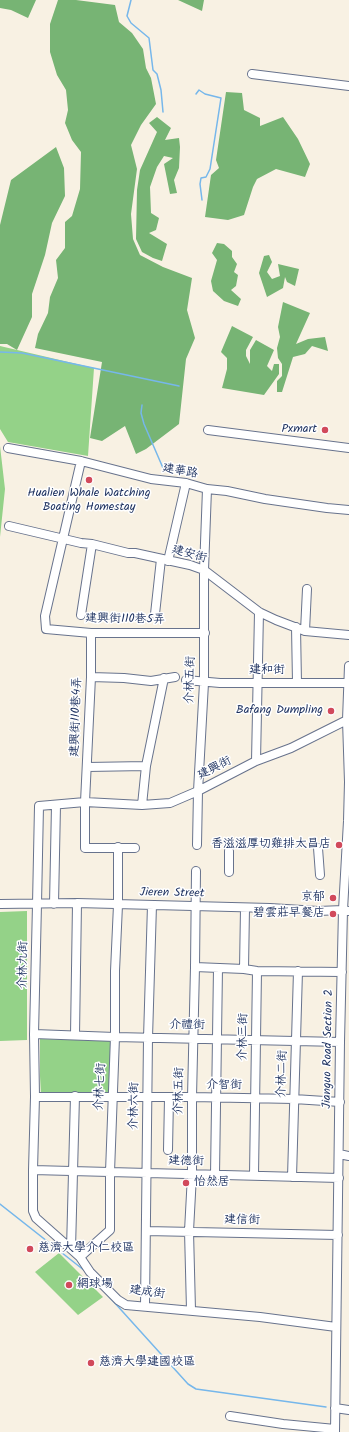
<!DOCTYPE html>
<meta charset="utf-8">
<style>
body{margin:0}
canvas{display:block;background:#f8f1e3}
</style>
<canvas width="349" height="1432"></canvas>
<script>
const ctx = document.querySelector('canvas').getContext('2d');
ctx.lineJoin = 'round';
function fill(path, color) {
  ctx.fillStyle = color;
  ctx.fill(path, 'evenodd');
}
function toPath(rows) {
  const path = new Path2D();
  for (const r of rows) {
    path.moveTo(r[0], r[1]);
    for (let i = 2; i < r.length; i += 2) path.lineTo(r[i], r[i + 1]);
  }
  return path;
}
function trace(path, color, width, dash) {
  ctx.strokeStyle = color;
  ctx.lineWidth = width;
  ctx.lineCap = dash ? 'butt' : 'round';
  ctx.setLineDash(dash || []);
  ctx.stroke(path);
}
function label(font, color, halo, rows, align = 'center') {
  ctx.font = font + ' Kalam,"LXGW WenKai TC",sans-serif';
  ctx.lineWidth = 3;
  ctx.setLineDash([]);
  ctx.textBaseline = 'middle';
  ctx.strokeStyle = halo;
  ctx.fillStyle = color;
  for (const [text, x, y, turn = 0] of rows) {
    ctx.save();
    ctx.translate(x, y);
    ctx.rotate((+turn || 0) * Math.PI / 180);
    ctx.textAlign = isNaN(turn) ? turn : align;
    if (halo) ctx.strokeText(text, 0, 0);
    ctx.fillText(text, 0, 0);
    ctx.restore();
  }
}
const green = toPath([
 [0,346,94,368,88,456,8,442,0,429],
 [0,446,5,489,0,537],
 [27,911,27,1040,0,1041,0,912],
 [40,1039,113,1041,111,1095,41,1094,40,1076],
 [59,1253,103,1297,78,1315,35,1272]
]);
const forest = toPath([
 [0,0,36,0,28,18,11,10,0,8],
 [58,0,76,0,115,5,119,22,132,33,143,49,146,68,151,78,156,104,141,125,131,145,137,169,131,214,133,239,140,255,163,267,192,278,187,310,195,338,186,359,179,424,146,449,136,454,125,426,102,441,90,438,102,362,35,348,38,334,48,313,50,297,58,278,56,260,65,248,65,222,72,216,80,189,81,152,72,140,65,123,68,110,66,90,57,75,50,52,50,24],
 [178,0,204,0,202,11],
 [226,92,242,93,244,110,260,118,260,126,283,117,298,139,310,164,305,177,276,169,257,179,253,187,244,215,228,220,205,217,211,175,219,168,216,160],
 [157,117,171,128,165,140,179,138,180,147,179,168,174,180,177,193,170,194,164,164,173,158,164,156,157,167,150,187,151,213,159,218,156,230,149,233,167,244,162,261,153,258,142,252,136,239,137,190,140,170,157,132,149,123],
 [56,147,64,168,65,196,52,223,45,255,32,294,32,317,17,350,7,344,0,344,0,225,11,180],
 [217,243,224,244,232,251,232,257,237,264,234,272,238,275,236,286,231,290,241,299,238,306,224,301,213,291,211,281,217,260,212,253],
 [269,255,272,262,267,272,272,279,280,276,278,264,299,269,295,286,287,282,285,277,283,288,267,297,259,273,264,256],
 [283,302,310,313,296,344,308,339,325,337,328,351,312,346,305,354,293,357,282,392,277,392,277,381,282,376,282,364,278,358,277,348,280,337,278,327],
 [232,326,253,337,246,350,246,356,250,364,250,350,256,340,274,350,267,366,272,371,274,364,279,364,279,374,264,395,222,388,227,369,227,358,221,352]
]);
const stream = toPath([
 [131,0,127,16,131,23,149,38,153,70,157,74,161,90,163,112],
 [196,94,199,90,205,94,221,98,210,169,206,177,201,178,200,184,202,200],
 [0,352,22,353,179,386],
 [142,405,141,413,144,424,163,468,171,470],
 [0,1204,85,1271],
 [104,1291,188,1384,196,1389,326,1407]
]);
const minor = toPath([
 [252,74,349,86],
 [208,430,349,448],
 [8,448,81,461,151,479,186,483,207,489,227,491,265,499,327,508,349,510],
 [81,461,45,616,46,629,91,633,205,633],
 [9,526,81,543,92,544,128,553,135,553,190,565,204,570,259,612,276,620,305,631,349,635],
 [168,561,186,483],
 [155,614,161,559],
 [81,615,92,544],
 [296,627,297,683],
 [305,631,307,589],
 [91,633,91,677,85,802,85,848,135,848],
 [91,677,124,678,151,681,175,677],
 [186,680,220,683,348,683],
 [256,761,259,612],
 [87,767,146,766],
 [142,805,146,766,164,678],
 [197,845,198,791,204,683,204,570,207,489],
 [318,848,320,875],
 [229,872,229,851],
 [0,904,77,903,270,908,318,911,343,910,349,911],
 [54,904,56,805],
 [195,967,244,969,257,971,342,972],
 [244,969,245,908],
 [34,1034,115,1037,340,1042],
 [75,1035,77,903],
 [35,1097,192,1097,294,1099,340,1102],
 [168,1150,169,1098],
 [339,1154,349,1156],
 [33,1170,339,1178],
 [215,1175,218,968],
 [254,1175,257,971],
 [292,1177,298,971],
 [146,1231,338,1235],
 [71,1249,75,1096],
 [80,1257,110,1230,110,1172,115,1037,115,971,118,905,118,847],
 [145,1306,148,1038,152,905],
 [191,1310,189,1231,192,1175,192,1097,195,967,196,871],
 [336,1327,260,1317,126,1305,118,1300,90,1272,80,1257,36,1218,33,1211,33,1170,35,1097,34,1034,37,904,39,806,85,802,142,805,170,803,198,791,256,761,291,748,349,719],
 [335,1408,349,1410],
 [230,1416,283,1424,335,1429],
 [335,1432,340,1042,343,910,348,821,349,782,347,720,349,666]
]);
const markers = [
 [325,430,4,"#d1495b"],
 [89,480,4,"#d1495b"],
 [331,711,4,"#d1495b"],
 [339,845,4,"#d1495b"],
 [333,898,4,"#d1495b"],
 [333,914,4,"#d1495b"],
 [186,1183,4,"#d1495b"],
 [30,1249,4,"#d1495b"],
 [69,1285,4,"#d1495b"],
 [91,1363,4,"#d1495b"]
];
const poiNames = [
 ["Pxmart",317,430],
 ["Hualien Whale Watching",89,494,"center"],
 ["Boating Homestay",89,508,"center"],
 ["Bafang Dumpling",323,711],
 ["香滋滋厚切雞排太昌店",331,845],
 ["京郁",325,898],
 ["碧雲莊早餐店",325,914],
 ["怡然居",194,1183,"left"],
 ["慈濟大學介仁校區",38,1249,"left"],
 ["網球場",77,1285,"left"],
 ["慈濟大學建國校區",99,1363,"left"]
];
const streetNames = [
 ["建華路",180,472,10],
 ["建安街",189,555,16],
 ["建興街110巷5弄",125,620,1],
 ["建和街",267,671],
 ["介林五街",191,680,-88],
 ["建興街110巷4弄",77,717,-88],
 ["建興街",215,769,-27],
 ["Jieren Street",172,894,1],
 ["介林九街",24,965,-89],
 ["介禮街",187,1026,1],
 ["介林三街",244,1037,-89],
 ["Jianguo Road Section 2",329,1049,-89],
 ["介林二街",283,1074,-88],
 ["介智街",224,1086,1],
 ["介林七街",101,1087,-87],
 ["介林五街",180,1091,-89],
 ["介林六街",135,1106,-89],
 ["建德街",186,1162,1],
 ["建信街",242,1221,1],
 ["建成街",147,1293,8]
];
fill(green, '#94d288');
fill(forest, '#77b474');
trace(stream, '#76b7eb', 1.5);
trace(minor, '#68738d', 10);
trace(minor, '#fff', 8);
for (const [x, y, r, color] of markers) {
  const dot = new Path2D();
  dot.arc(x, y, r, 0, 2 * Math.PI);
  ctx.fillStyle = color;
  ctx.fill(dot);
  trace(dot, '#fff', 1.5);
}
label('12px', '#1b2f5e', '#fff', poiNames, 'right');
label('12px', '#1b2f5e', '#fff', streetNames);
</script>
